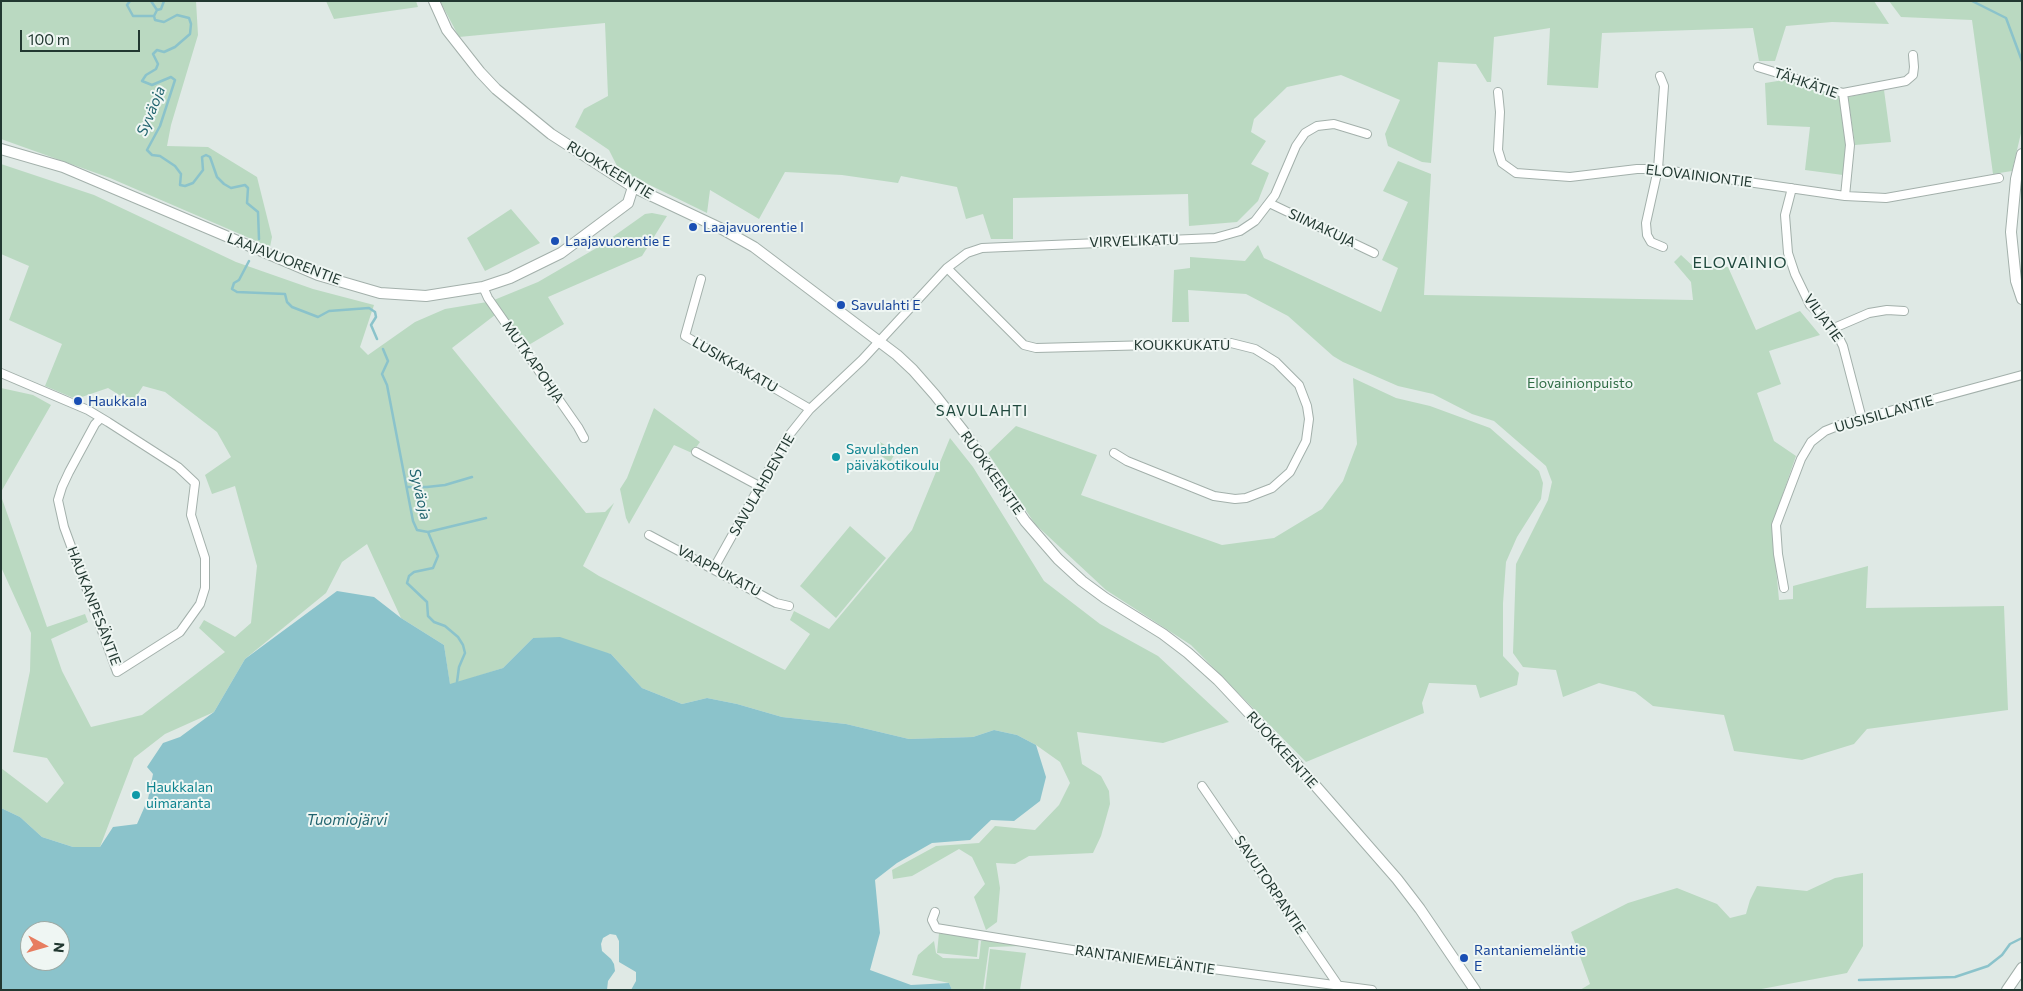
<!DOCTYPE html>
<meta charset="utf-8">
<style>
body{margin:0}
#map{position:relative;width:2023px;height:991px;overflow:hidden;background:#dfe9e5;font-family:Commissioner,sans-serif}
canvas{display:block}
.frame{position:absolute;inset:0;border:2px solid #223831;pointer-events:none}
.north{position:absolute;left:20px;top:921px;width:50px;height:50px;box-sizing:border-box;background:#eff6f3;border:1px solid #9daaa5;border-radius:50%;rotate:96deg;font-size:14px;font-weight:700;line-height:20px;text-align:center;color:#223831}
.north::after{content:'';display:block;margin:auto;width:18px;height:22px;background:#e77d60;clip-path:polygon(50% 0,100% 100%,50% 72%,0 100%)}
.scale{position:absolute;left:20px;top:30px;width:120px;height:22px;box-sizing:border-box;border:2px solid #223831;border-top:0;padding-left:6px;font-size:15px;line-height:18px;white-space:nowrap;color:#223831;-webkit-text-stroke:4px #eff6f3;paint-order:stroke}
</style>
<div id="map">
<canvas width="2023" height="991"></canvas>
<div class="frame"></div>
<div class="north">N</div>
<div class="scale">100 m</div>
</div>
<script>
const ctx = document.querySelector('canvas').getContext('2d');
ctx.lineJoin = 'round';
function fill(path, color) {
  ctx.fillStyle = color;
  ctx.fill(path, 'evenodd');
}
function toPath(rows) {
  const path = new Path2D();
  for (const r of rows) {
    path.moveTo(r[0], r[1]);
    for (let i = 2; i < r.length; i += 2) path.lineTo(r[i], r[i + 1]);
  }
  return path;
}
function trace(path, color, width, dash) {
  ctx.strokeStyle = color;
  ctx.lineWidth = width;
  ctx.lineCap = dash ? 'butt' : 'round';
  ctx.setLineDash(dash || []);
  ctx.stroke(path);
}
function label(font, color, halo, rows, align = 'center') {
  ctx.font = font + ' Commissioner,sans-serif';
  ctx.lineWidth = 4;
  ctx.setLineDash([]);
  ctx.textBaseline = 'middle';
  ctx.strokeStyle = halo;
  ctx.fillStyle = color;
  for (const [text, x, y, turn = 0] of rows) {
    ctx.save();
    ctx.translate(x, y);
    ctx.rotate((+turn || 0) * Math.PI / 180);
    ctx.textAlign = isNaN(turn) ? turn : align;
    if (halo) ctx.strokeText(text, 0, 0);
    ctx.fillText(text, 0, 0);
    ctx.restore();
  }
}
const green = toPath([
 [1,1,196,1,198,35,171,125,167,146,208,147,257,177,272,237,270,247,110,178,1,139],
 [326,1,416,1,418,7,334,19],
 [440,1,1874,1,1889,24,1832,22,1786,26,1775,61,1759,61,1753,28,1602,33,1598,88,1547,85,1550,28,1494,37,1491,82,1487,82,1476,64,1438,62,1431,163,1422,162,1388,146,1385,134,1400,100,1341,75,1287,87,1254,119,1251,132,1266,141,1251,164,1269,173,1258,201,1237,222,1189,226,1188,194,1013,198,1013,239,991,239,983,214,966,219,957,187,901,176,898,183,842,175,785,172,759,219,710,190,707,213,619,170,609,150,575,127,584,109,608,96,605,23,459,37],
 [1889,1,2022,1,2022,129,2012,171,1993,174,1972,20,1901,17],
 [1784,80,1839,96,1846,145,1843,175,1805,170,1810,127,1767,125,1765,83],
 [1884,90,1891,142,1855,145,1848,97],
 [1398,161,1431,174,1424,295,1693,300,1691,282,1674,262,1681,255,1695,268,1728,267,1756,330,1800,311,1820,335,1769,351,1781,384,1757,393,1774,441,1796,456,1772,525,1779,600,1793,599,1793,586,1868,566,1866,608,2004,606,2008,710,1867,729,1854,744,1802,760,1734,751,1724,715,1653,706,1635,692,1599,683,1563,697,1556,670,1523,667,1513,653,1516,564,1548,500,1552,482,1546,466,1494,421,1472,414,1433,394,1398,386,1343,362,1333,356,1288,316,1246,294,1188,290,1189,322,1172,322,1174,270,1190,268,1190,257,1245,261,1258,245,1264,258,1381,312,1398,268,1382,260,1408,202,1383,191],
 [1,164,94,195,236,262,313,289,374,305,360,347,368,355,415,322,445,309,487,302,495,315,452,348,586,513,605,512,614,503,583,566,599,576,785,670,810,634,790,620,794,611,829,629,912,530,950,438,973,467,1044,581,1100,624,1158,656,1229,722,1163,743,1077,732,1082,764,1101,776,1109,791,1110,804,1101,836,1093,853,1029,856,1015,864,996,863,1000,888,997,922,986,930,974,897,985,884,972,857,959,849,912,876,893,879,892,870,936,846,979,843,995,826,1035,830,1059,805,1070,783,1060,762,1036,745,1017,735,994,730,973,737,909,739,846,724,782,717,737,704,707,698,682,704,642,688,611,654,533,638,503,668,450,685,444,645,401,618,367,544,342,562,326,593,245,659,214,712,165,734,134,758,100,847,73,847,42,837,20,817,1,808,1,768,47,803,64,783,47,758,13,752,30,671,31,633,1,567,1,496,47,627,85,614,88,622,51,639,62,671,91,727,142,715,225,652,199,628,204,620,235,637,251,623,257,566,235,486,212,494,205,475,231,457,217,432,165,392,143,386,132,403,108,388,76,399,45,386,62,344,9,320,29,266,1,254],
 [511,209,540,243,485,271,467,238],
 [652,213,667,216,642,256,548,297,564,324,527,346,494,300,538,282,600,246,645,214],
 [1353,378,1396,398,1430,406,1490,428,1539,471,1543,483,1541,499,1517,537,1506,562,1503,603,1503,656,1519,673,1517,685,1480,698,1476,685,1429,683,1422,703,1424,713,1306,762,1191,645,1106,590,1035,524,988,453,1016,426,1097,455,1081,495,1222,545,1274,538,1322,509,1343,481,1357,444],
 [1,388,33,395,51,405,1,492],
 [654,408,700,442,692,453,674,445,629,524,626,518,620,489,627,478],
 [880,442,896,452,890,462,874,451],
 [850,526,886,558,836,618,800,586],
 [1863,873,1863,946,1847,973,1756,990,1580,990,1590,984,1571,932,1628,903,1677,888,1717,904,1730,918,1746,914,1750,900,1757,886,1807,891,1835,878],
 [939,933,979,937,977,957,937,953],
 [988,939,1023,946,989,947,983,990,952,990,949,983,912,975,918,955,934,941,936,953,943,958,979,959,981,941],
 [990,949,1026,953,1020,990,985,990]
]);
const water = toPath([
 [337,591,374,597,401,618,444,645,450,684,503,668,533,638,560,637,611,654,642,688,682,704,707,698,737,704,782,717,846,724,909,739,973,737,994,730,1017,735,1036,745,1046,777,1040,801,1014,821,991,820,970,840,932,843,897,863,875,880,880,933,870,970,911,985,949,983,952,990,631,990,636,981,636,972,619,962,619,941,616,935,610,934,603,938,601,944,602,951,611,959,614,964,615,971,608,981,607,990,1,990,1,808,20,817,42,837,73,847,100,847,113,827,137,824,148,799,153,774,147,767,163,743,180,737,214,712,245,659],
 [30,931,60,931,60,961,30,961]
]);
const stream = toPath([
 [130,1,127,5,133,16,154,16],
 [151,1,157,10],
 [164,1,161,9,157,10,154,16,155,20,164,22,177,15,189,18,191,24,190,34,175,47,164,52,157,50,153,54,158,64,156,69,146,75,142,81,152,85,171,77,175,80,160,126,147,150,152,155,160,156,175,166,181,174,180,185,185,186,193,183,203,170,202,157,206,155,210,157,217,177,224,184,231,188,245,185,248,188,247,203,258,212,259,239],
 [1972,1,2006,18,2022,61],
 [249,261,239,280,234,283,232,289,237,292,285,294,287,302,292,307,318,317,329,311,369,308,375,312,376,317,371,325,377,339],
 [383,349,388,361,382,374,387,385,413,521,417,530,428,532,438,556,433,568,414,572,409,576,407,583,427,602,428,616,434,622,445,626,458,637,463,645,465,653,459,667,457,682],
 [407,487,427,487,445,485,472,477],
 [428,532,486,518],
 [1859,980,1955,977,1988,966,2002,955,2010,944,2022,938]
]);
const minor = toPath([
 [1758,67,1843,93,1850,145,1845,196],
 [1660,76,1664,86,1658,169,1646,223,1647,235,1651,242,1663,247],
 [1498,92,1500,112,1498,150,1502,163,1516,173,1570,177,1637,169,1658,169,1845,196,1886,198,1999,178],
 [1843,93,1906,81,1913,75,1914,67,1913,55],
 [1792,188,1785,215,1788,253,1795,274,1810,305,1834,328,1843,346,1862,419],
 [1269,203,1374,253],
 [947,268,1024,345,1036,348,1231,343,1255,349,1276,362,1299,385,1307,406,1309,419,1306,441,1290,472,1272,488,1246,498,1235,499,1214,496,1127,461,1114,453],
 [701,279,685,336,810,409],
 [483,287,488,298,578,427,584,438],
 [1834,328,1869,313,1887,310,1904,311],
 [1,373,88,410,108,422,178,467,195,483,191,515,205,558,205,588,200,604,180,632,117,672,64,527,58,500,62,487,69,472,95,424,101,418],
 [696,452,759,486],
 [649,535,776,603,789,606],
 [714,568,786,439,810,409,862,360,947,268,967,253,982,248,1215,238,1240,231,1255,221,1275,195,1296,146,1305,133,1317,126,1334,124,1367,134],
 [1784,588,1778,554,1776,525,1801,459,1811,442,1825,431,1845,423,2022,375],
 [1202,786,1338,985],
 [935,912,932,920,936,928,1091,953,1372,990]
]);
const tertiary = toPath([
 [434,1,447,30,480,72,496,89,551,134,633,187,722,229,754,247,897,355,913,370,935,395,968,437,1025,521,1058,559,1082,581,1105,598,1163,634,1188,653,1218,680,1293,760,1397,879,1420,909,1475,990],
 [1,149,63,167,318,275,380,293,426,296,483,287,510,278,561,253,628,203,633,187],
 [2022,154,2016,179,2011,232,2016,281,2022,299],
 [2007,990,2022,968]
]);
const markers = [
 [693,227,5,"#1a4fb4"],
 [555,241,5,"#1a4fb4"],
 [841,305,5,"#1a4fb4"],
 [78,401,5,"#1a4fb4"],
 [836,457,5,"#0f9aa8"],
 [136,795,5,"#0f9aa8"],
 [1464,958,5,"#1a4fb4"]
];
const streetNames = [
 ["TÄHKÄTIE",1806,83,19],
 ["RUOKKEENTIE",610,170,31],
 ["ELOVAINIONTIE",1699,176,7],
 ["SIIMAKUJA",1322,228,25],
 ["VIRVELIKATU",1134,241,-2],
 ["LAAJAVUORENTIE",284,259,21],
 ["VILJATIE",1823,318,54],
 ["KOUKKUKATU",1182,345],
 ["MUTKAPOHJA",533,362,55],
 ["LUSIKKAKATU",735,365,30],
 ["UUSISILLANTIE",1884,414,-16],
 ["RUOKKEENTIE",992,473,55],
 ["SAVULAHDENTIE",762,485,-60],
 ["VAAPPUKATU",719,571,28],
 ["HAUKANPESÄNTIE",94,606,69],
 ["RUOKKEENTIE",1282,750,48],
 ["SAVUTORPANTIE",1270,885,56],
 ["RANTANIEMELÄNTIE",1145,960,8]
];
const transitNames = [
 ["Laajavuorentie I",703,227],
 ["Laajavuorentie E",565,241],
 ["Savulahti E",851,305],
 ["Haukkala",88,401],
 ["Rantaniemeläntie",1474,950],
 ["E",1474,966]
];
const parkNames = [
 ["Elovainionpuisto",1580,383]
];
const cultureNames = [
 ["Savulahden",846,449],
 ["päiväkotikoulu",846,465],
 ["Haukkalan",146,787],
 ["uimaranta",146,803]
];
const waterNames = [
 ["Syväoja",151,111,-68],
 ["Syväoja",420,494,77],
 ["Tuomiojärvi",347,820]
];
const neighbourhoodNames = [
 ["SAVULAHTI",982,411]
];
const quarterNames = [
 ["ELOVAINIO",1740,263]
];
fill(green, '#bad9c1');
fill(water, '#8bc3cb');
trace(stream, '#8bc3cb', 2.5);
trace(minor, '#a3b0ab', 10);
trace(tertiary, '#a3b0ab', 12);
trace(minor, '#fff', 8);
trace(tertiary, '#fff', 10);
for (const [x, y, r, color] of markers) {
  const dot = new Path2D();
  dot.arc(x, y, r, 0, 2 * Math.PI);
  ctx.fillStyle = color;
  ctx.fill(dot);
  trace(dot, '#eff6f3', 2);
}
label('14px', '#223831', '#eff6f3', streetNames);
label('14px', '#164399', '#eff6f3', transitNames, 'left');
label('14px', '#2f6c45', '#eff6f3', parkNames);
label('14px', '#0d838f', '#eff6f3', cultureNames, 'left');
label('italic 15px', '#21646f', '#eff6f3', waterNames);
ctx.letterSpacing = '1px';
label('15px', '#1f483d', '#eff6f3', neighbourhoodNames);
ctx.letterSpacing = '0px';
ctx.letterSpacing = '1px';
label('16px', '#1f483d', '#eff6f3', quarterNames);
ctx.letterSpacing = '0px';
</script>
